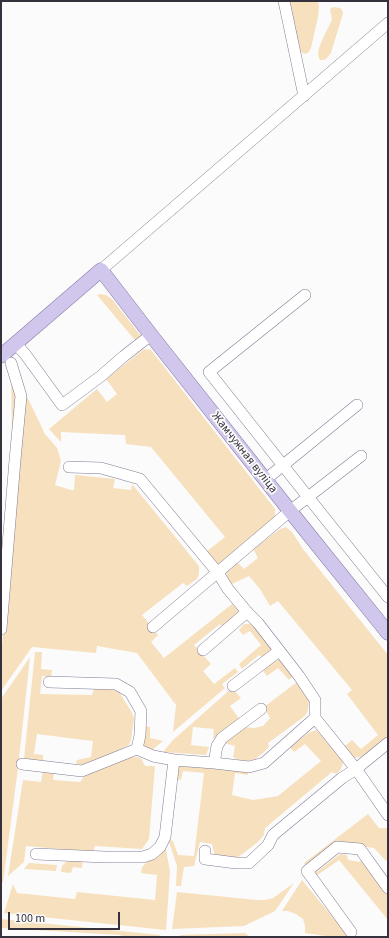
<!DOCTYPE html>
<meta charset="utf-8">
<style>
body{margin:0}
#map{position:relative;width:389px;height:938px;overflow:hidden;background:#fbfbfb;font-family:"Source Sans 3",sans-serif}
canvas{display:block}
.frame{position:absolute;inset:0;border:2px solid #35323e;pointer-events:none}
.scale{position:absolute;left:8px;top:912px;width:112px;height:18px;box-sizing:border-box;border:2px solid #35323e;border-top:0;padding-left:5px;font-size:12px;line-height:14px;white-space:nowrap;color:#35323e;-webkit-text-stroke:3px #fbfbfb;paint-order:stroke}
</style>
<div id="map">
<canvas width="389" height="938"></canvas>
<div class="frame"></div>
<div class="scale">100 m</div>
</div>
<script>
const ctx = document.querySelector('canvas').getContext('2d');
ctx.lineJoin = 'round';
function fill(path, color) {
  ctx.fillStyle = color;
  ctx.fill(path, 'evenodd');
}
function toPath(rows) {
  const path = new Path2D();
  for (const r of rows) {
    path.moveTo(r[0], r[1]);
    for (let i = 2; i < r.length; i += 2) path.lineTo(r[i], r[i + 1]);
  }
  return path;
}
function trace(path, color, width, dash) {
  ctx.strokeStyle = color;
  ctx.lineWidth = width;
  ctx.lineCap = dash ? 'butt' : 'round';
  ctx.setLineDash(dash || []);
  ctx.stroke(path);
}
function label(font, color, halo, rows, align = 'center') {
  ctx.font = font + ' "Source Sans 3",sans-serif';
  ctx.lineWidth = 3.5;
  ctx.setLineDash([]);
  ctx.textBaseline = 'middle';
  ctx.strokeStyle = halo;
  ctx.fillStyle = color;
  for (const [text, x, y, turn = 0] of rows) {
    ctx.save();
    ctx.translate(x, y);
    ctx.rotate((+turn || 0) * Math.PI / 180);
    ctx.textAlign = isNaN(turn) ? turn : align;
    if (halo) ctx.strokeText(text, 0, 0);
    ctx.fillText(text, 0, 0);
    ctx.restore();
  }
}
const green = toPath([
 [289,1,318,1,319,7,318,17,311,48,308,53,304,54,300,51,298,44],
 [334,7,340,8,342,10,343,13,342,17,331,53,326,59,323,60,320,60,319,58,318,54,319,48,323,38,331,22,332,19,330,10,331,8],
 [100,294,106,295,112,299,141,336,139,345,97,295],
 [144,349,151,350,275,509,275,518,220,564,217,564,206,552,225,537,151,447,126,444,125,435,61,432,61,442,49,429,97,389,107,402,117,394,106,379],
 [11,363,45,434,57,448,61,461,55,485,71,490,74,490,75,475,115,479,113,488,131,490,132,484,199,566,199,574,197,579,187,586,183,583,142,615,158,635,151,642,164,658,232,604,241,614,224,628,220,624,194,645,211,664,203,671,214,684,235,668,238,672,222,684,225,688,173,732,176,705,137,653,97,646,96,653,32,647,1,691,1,659,13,508],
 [286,527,292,532,303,549,388,655,388,737,364,756,355,758,348,752,345,746,352,740,361,749,378,735,347,694,352,690,278,601,270,606,260,589,249,576,232,584,227,577,226,571,236,561,244,569,258,558,253,549,280,529],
 [244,624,251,624,256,629,274,650,264,659,259,655,242,669,239,664,261,645,250,631,243,635,239,630],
 [35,652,42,652,41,669,52,670,51,677,42,676,40,694,92,695,94,688,109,689,119,692,131,711,134,718,131,740,129,745,104,757,85,765,76,764,77,760,91,757,93,741,37,734,34,754,43,755,43,761,24,759],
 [30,657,18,768,3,882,1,885,1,699],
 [279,660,283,663,293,676,289,680,278,668,267,676,263,671,273,662],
 [297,682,305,693,309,701,308,710,305,716,268,743,269,747,263,753,255,759,247,761,239,760,233,757,235,746,224,743,242,727,254,728,263,726,270,718,264,707],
 [232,688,241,698,230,706,240,720,213,739,214,729,193,727,191,745,209,747,206,755,163,752,173,740],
 [144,726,150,727,150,738,163,741,152,750,143,746],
 [316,730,321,735,340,758,343,763,340,771,336,774,332,772,265,828,264,835,258,842,237,858,215,856,212,844,200,842,194,866,184,867,181,886,176,886,177,866,169,842,170,840,173,841,178,855,194,856,204,773,183,771,181,780,175,779,177,764,248,769,248,775,235,773,232,795,253,800,278,796,321,761,305,744,294,752,290,747,310,732],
 [136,757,141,758,145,766,155,766,149,839,142,849,95,846,93,852,26,846,24,862,8,876,23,780,41,782,43,771,54,772,53,780,80,782,87,773,129,758],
 [368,814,379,828,388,828,388,859,386,861,374,848,339,843,306,866,304,863],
 [165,845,170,871,166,930,4,913,13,884,17,893,75,899,77,892,155,900,157,875,141,873,142,867],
 [340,854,347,855,348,860,360,862,363,858,388,892,388,920,339,860,316,876,314,874],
 [73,860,83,861,82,868,73,867,71,873,61,872,62,866,66,862],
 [29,863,57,865,56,871,24,869],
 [302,880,349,937,333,937,305,933,305,926,303,919,296,914,288,911,282,911],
 [294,883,275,911,244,926,172,929,177,892,257,900,265,900,273,898],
 [1,919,160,935,158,937,123,937,120,935,1,928],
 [245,933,250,937,179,937,180,935]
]);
const minor = toPath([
 [284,1,304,96],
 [101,270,388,23],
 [305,295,209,372,308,497,388,597],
 [16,344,25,354,62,405,101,376,124,356,151,335],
 [69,467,101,468,140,479,218,573,228,589,247,612,258,623,299,676,315,700,315,718,356,769,388,815],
 [265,480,357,405],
 [153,627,290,511,361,456],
 [1,629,15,460,21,396,11,363],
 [203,650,247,612],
 [233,686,279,651],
 [174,760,214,763,249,767,264,763,315,718],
 [214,763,217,746,222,738,261,709],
 [22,764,82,771,137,749],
 [205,851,205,859,236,863,249,863,268,845,273,835,342,778,356,769,388,743],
 [36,854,105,857,143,857,152,854,160,847,165,837,174,760,153,756,137,749,140,735,141,711,130,692,116,684,49,682],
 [351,932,307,871,337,847,360,849,388,888]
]);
const major = toPath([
 [1,356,101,270,151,335,290,511,388,633]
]);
const streetNames = [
 ["Жамчужная вуліца",244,453,52]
];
fill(green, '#f7e0bd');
trace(minor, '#817a95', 12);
trace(major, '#877ba8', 15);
trace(minor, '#fff', 11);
trace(major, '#d1c7ed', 14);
label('12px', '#35323e', '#fbfbfb', streetNames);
</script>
